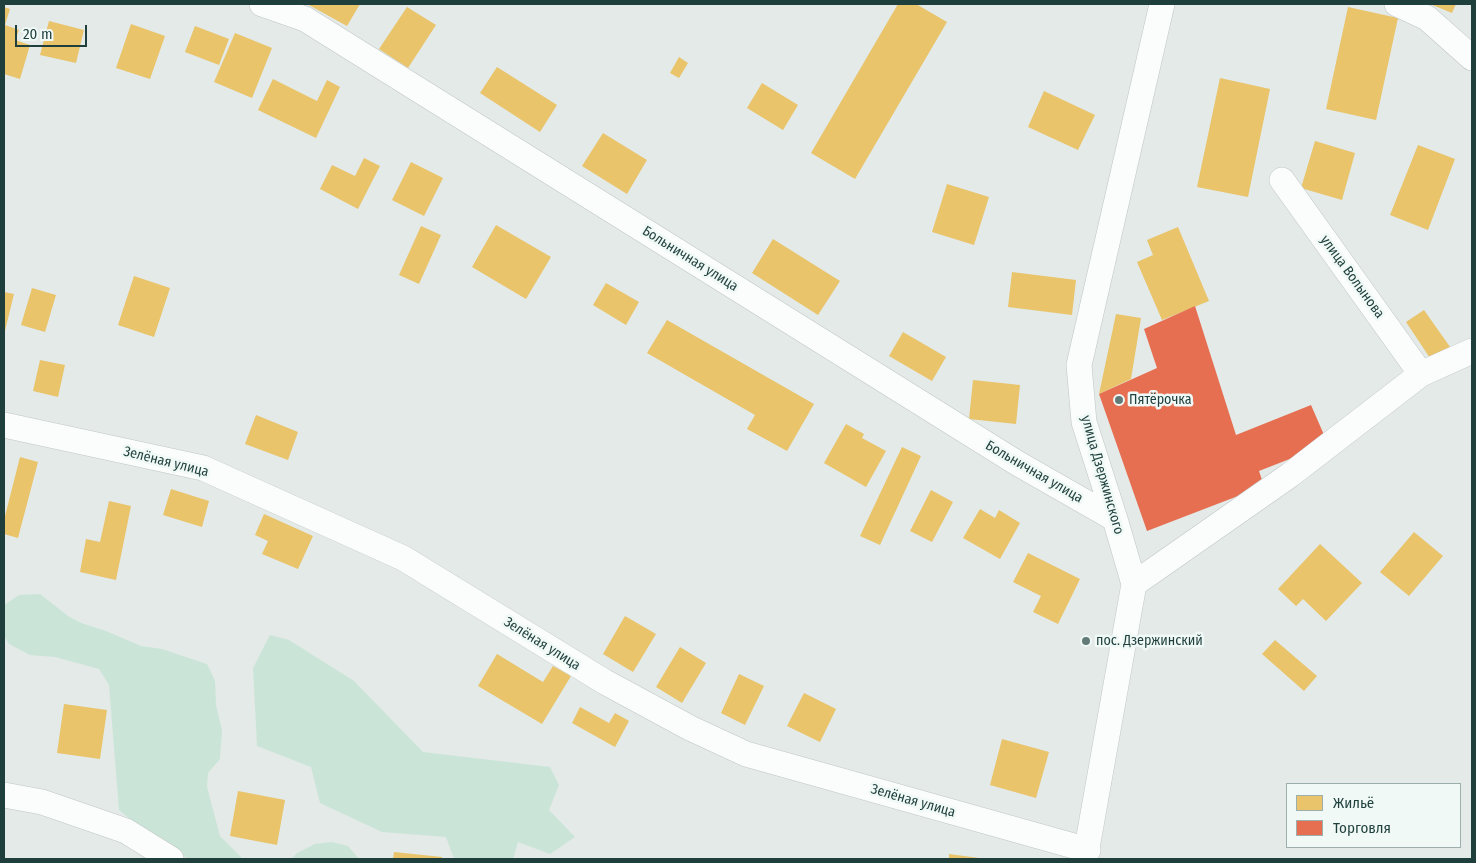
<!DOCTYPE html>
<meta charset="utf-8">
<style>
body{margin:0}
#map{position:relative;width:1476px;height:863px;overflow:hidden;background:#e3eae8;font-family:"Fira Sans Condensed",sans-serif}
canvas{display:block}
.frame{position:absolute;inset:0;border:5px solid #1e3f3c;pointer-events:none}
.legend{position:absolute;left:1286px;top:783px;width:175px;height:65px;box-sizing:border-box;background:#f0f9f6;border:1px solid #9cafac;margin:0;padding:6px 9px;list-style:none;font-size:15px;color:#1e3f3c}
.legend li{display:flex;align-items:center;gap:10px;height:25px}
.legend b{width:25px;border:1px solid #9cafac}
.scale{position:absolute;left:15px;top:25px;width:72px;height:22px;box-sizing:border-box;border:2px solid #1e3f3c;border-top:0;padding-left:6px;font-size:15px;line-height:18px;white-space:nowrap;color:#1e3f3c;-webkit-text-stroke:4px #f0f9f6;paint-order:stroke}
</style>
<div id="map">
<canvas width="1476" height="863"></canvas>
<div class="frame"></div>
<ul class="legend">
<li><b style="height:14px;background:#e9c46a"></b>Жильё</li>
<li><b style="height:14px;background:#e76f51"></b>Торговля</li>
</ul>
<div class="scale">20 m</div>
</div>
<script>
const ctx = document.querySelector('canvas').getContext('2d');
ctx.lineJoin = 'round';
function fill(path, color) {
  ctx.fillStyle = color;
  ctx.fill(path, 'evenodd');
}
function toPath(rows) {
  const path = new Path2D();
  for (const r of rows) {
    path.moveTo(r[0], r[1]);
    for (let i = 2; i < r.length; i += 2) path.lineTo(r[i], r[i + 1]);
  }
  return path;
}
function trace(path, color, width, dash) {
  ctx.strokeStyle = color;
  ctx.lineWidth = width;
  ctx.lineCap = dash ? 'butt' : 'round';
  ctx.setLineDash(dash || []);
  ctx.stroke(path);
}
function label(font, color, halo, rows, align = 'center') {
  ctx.font = font + ' "Fira Sans Condensed",sans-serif';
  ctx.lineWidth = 5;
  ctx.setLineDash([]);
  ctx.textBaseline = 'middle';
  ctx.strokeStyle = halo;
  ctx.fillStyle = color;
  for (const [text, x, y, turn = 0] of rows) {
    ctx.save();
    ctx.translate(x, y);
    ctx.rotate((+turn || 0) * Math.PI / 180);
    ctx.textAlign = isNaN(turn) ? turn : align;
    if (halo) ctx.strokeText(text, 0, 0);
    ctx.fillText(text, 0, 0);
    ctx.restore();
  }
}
const green = toPath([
 [40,594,68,616,81,623,106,631,141,646,162,649,207,664,215,681,216,705,222,730,220,759,208,773,207,787,220,836,243,859,188,859,137,825,119,810,109,685,99,669,55,657,30,655,9,644,4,636,4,605,19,595],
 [270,635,289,640,354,681,423,752,550,767,559,785,549,810,575,837,550,854,518,842,513,859,454,859,446,837,382,832,320,803,311,767,257,746,253,668],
 [332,842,348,846,359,859,291,859,297,853,315,844]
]);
const homes = toPath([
 [307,4,360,4,347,26],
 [898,4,916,4,947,22,855,179,811,153],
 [1430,4,1456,4,1452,13],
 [4,7,10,9,5,25,19,30,15,40,30,45,20,79,4,74],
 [407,7,436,25,408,68,379,49],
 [1348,7,1398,18,1376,120,1326,109],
 [49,21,84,30,76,63,40,55],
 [131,24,165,36,150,79,116,68],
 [195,26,229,39,219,65,185,52],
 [235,33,272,48,252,98,214,82],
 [679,57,688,63,679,78,670,73],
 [497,67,557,105,540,132,480,93],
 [1220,78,1270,89,1248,197,1197,187],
 [273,79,317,101,327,80,340,87,316,138,258,110],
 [762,83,798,105,783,130,747,108],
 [1044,91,1095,115,1078,150,1028,127],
 [603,133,647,160,627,194,582,166],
 [1315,141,1355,153,1342,200,1301,188],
 [1418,145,1455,159,1428,230,1390,215],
 [364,158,380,166,358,209,320,189,332,165,355,176],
 [411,162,443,178,424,216,392,200],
 [947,184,989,197,974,245,932,232],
 [496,225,551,257,526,299,472,267],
 [421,226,441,235,419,284,399,275],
 [1178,227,1209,301,1162,320,1137,262,1153,255,1147,240],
 [773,239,840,281,818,315,752,273],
 [1012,272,1076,280,1072,315,1008,307],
 [134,276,170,288,154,337,118,325],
 [606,283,639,302,626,325,593,305],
 [32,288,56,295,45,332,21,325],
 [4,292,14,294,4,335],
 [1424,310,1455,354,1436,367,1406,322],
 [1116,314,1141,318,1131,379,1099,394],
 [667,320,814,404,787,451,747,429,755,415,647,353],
 [903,332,946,357,932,381,889,356],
 [40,360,65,365,58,397,33,391],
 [973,380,1020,385,1016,424,969,419],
 [256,415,298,432,288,460,245,444],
 [846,424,864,434,862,438,886,451,866,487,824,463],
 [902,447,921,456,880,545,860,536],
 [20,457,38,462,18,538,4,534,4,520],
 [171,489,209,501,202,527,163,515],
 [931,490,953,502,932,542,910,531],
 [109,501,131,506,116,580,80,572,86,539,100,542],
 [980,509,995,518,999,510,1020,523,1000,559,963,538],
 [264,514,313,536,298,569,262,554,268,541,255,535],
 [1414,532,1443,556,1409,596,1380,572],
 [1320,544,1362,583,1326,621,1303,599,1296,606,1278,589],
 [1028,553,1080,579,1058,624,1033,612,1041,596,1013,582],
 [625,616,656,634,633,672,603,654],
 [1275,640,1317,676,1304,691,1262,654],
 [680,647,706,663,682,703,656,687],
 [497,654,543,682,553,666,571,676,542,724,478,686],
 [739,674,764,686,745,725,721,713],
 [804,693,836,709,820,742,787,726],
 [64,704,107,710,100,759,57,753],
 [580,707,609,723,615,713,629,721,615,747,572,723],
 [1002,739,1049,752,1036,798,990,785],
 [238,791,285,800,277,845,230,836],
 [394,852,442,857,442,859,393,859],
 [949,854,979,858,979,859,949,859]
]);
const shops = toPath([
 [1195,306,1236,435,1311,405,1328,444,1259,471,1264,486,1147,531,1099,394,1157,368,1144,329]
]);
const minor = toPath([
 [262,4,305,19,1017,463,1115,519],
 [1397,4,1427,18,1472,58],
 [1282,180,1421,374],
 [4,425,203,468,403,558,605,682,690,728,746,754,1088,850],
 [1134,584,1290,475,1421,374,1472,351],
 [4,795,42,802,126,831,171,859],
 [1085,859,1134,584,1115,519,1084,422,1079,365,1162,4]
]);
const markers = [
 [1119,400,5,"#637b78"],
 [1086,641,5,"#637b78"]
];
const streetNames = [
 ["Больничная улица",690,259,32],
 ["улица Волынова",1352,277,54],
 ["Зелёная улица",166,462,14],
 ["Больничная улица",1034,472,30],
 ["улица Дзержинского",1102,475,74],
 ["Зелёная улица",542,644,32],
 ["Зелёная улица",913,801,16]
];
const poiNames = [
 ["Пятёрочка",1129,400],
 ["пос. Дзержинский",1096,641]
];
fill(green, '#cae5d7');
fill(homes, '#e9c46a');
fill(shops, '#e76f51');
trace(minor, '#c0c7c5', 26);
trace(minor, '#fbfcfc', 25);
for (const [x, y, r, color] of markers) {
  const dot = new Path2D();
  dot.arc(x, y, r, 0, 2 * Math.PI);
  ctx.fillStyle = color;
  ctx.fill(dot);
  trace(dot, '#f0f9f6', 2);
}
label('14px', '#1e3f3c', '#f0f9f6', streetNames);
label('14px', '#1e3f3c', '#f0f9f6', poiNames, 'left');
</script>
